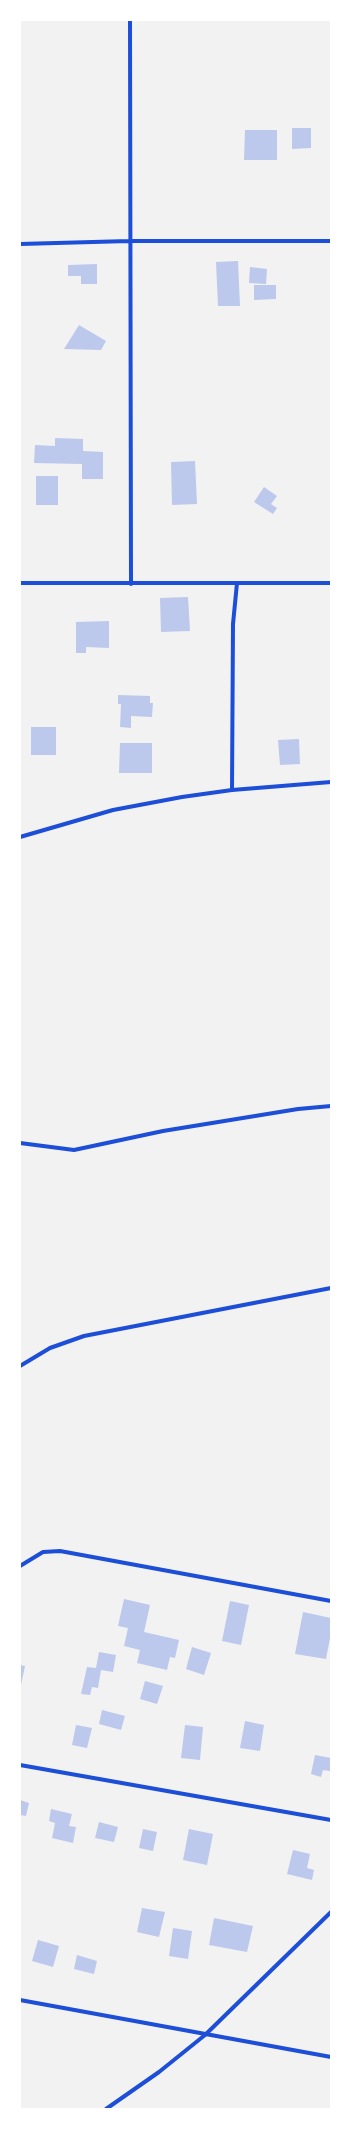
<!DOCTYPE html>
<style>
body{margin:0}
#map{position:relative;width:351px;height:2129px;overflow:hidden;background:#f2f2f2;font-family:"Exo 2",sans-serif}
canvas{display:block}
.frame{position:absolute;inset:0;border:21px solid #fff;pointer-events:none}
</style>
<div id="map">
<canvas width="351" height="2129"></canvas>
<div class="frame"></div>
</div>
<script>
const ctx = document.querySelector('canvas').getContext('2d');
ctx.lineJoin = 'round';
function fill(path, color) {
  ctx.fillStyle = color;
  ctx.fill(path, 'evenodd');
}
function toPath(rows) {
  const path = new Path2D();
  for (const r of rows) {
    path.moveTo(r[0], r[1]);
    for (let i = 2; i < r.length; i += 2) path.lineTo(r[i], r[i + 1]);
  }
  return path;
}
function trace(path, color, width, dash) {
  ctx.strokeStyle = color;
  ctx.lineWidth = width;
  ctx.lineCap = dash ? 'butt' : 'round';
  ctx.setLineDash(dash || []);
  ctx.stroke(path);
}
const building = toPath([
 [292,128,311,128,311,148,292,149],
 [245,130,277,130,277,160,244,160],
 [238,261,240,306,218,306,216,262],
 [97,264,97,284,81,284,81,276,68,276,68,265],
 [250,267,267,269,266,284,249,283],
 [254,285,276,285,276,299,254,300],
 [79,325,106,341,101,350,64,349],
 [55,438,83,439,83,451,103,452,103,479,82,479,82,464,34,463,35,445,55,446],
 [195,461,197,504,172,505,171,462],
 [36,476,58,476,58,505,36,505],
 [264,487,277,496,271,504,277,508,273,514,254,502],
 [188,597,190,631,161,632,160,598],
 [109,621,109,648,86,647,86,653,76,653,76,622],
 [118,695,150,696,150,703,153,703,152,717,131,716,131,728,120,727,121,704,118,704],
 [31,727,56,727,56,755,31,755],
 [299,739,300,764,280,765,278,740],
 [120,743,152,743,152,773,119,773],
 [124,1599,150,1605,144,1632,179,1640,175,1658,170,1657,167,1670,137,1663,140,1650,124,1646,128,1628,118,1626],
 [230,1601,249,1605,241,1645,222,1641],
 [303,1612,331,1618,331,1633,326,1659,295,1654],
 [192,1647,211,1653,204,1675,186,1669],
 [99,1652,116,1655,113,1672,101,1670,98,1688,92,1687,90,1695,81,1694,87,1667,96,1668],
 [20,1665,25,1666,21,1685,20,1685],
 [145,1681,163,1686,157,1704,140,1699],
 [102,1710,125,1716,121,1730,99,1724],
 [245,1721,264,1725,260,1751,240,1748],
 [76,1725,92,1728,87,1748,72,1745],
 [185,1725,203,1727,200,1760,181,1758],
 [315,1755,331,1758,330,1771,323,1770,321,1777,311,1774],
 [20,1800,29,1803,26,1816,20,1815],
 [51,1809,72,1814,69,1826,76,1827,73,1843,52,1838,55,1823,49,1821],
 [99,1822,118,1827,114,1842,95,1838],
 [143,1829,157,1832,153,1851,139,1848],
 [189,1829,213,1834,207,1865,183,1860],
 [293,1850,310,1854,307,1868,314,1870,312,1880,287,1874],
 [142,1908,165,1912,159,1937,137,1932],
 [214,1918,253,1926,247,1952,209,1945],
 [173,1928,192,1931,188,1959,169,1956],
 [38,1940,59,1946,53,1967,32,1961],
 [77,1955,97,1961,94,1974,74,1969]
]);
const minor = toPath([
 [130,20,131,584],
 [20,244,129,241,331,241],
 [20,583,331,583],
 [232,790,233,624,237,583],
 [20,837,113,810,182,797,232,790,331,782],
 [20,1143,74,1150,163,1131,298,1109,331,1106],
 [20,1366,50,1348,84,1336,331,1288],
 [20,1566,43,1552,60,1551,331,1601],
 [20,1765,331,1820],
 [20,2000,331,2057],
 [106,2109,159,2072,205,2035,331,1912]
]);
fill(building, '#bdc9ec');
trace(minor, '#1d4ed8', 4);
</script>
